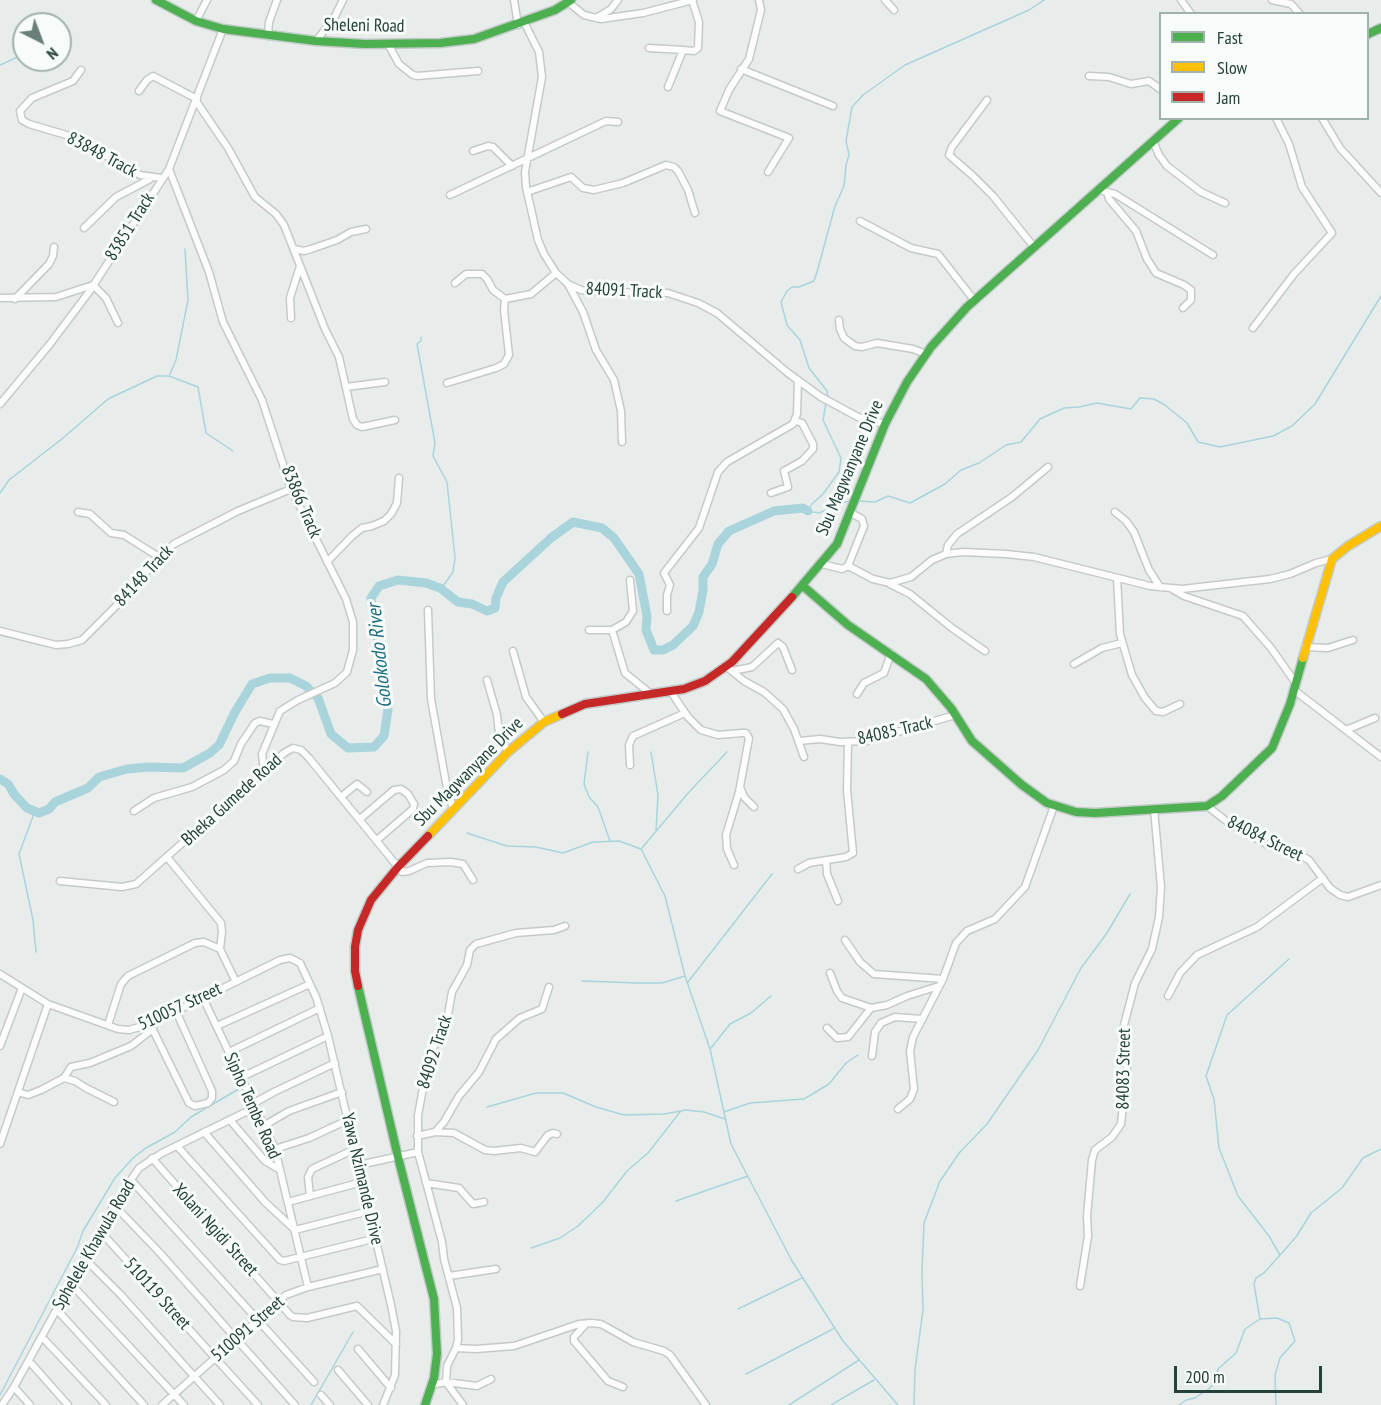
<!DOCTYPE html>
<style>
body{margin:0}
#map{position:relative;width:1381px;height:1405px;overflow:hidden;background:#e8edeb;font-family:"PT Sans Narrow",sans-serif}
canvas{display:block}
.legend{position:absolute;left:1159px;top:12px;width:210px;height:108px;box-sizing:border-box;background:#f7fbf9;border:2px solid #a3b1ad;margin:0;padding:8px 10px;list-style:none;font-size:18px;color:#24423a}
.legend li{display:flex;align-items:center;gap:12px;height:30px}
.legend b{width:30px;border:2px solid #a3b1ad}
.north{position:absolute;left:12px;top:12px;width:60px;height:60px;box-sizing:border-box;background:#f7fbf9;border:2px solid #a3b1ad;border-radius:50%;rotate:138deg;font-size:16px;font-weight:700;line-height:24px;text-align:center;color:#24423a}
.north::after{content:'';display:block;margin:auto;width:21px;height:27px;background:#697e78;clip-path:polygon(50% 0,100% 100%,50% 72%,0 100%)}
.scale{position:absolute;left:1174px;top:1366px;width:148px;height:27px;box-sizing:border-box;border:3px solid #24423a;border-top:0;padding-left:8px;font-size:18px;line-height:21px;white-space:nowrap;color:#24423a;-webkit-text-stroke:4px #f7fbf9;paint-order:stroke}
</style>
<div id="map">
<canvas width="1381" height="1405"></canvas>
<ul class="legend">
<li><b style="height:8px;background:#4caf50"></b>Fast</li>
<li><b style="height:8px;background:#ffc107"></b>Slow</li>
<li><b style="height:8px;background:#c62828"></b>Jam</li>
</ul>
<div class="north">N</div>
<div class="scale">200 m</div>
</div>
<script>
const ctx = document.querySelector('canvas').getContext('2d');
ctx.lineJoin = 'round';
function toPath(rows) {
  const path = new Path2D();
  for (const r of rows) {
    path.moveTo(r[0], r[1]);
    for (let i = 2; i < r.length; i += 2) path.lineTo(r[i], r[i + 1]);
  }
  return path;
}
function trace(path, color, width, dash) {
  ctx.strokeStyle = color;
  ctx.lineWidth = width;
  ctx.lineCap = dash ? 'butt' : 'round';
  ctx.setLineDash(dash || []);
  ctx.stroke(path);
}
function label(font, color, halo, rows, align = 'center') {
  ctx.font = font + ' "PT Sans Narrow",sans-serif';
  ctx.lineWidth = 6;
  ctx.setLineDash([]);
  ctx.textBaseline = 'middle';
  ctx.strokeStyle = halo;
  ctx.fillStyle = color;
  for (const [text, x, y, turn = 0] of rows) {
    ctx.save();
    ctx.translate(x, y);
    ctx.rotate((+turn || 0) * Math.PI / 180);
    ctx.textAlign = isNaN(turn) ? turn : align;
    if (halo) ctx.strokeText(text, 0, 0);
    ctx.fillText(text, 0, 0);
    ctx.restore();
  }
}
const stream = toPath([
 [0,65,24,54],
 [421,337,421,341,417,344,435,443,433,456,447,482,455,558,453,572,441,589],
 [170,374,176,360,188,300,185,249],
 [828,398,827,391,809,368,800,340,787,325,781,302,787,291,792,287,799,287,814,281,817,272,835,206,844,186,846,165,849,155,846,141,852,107,863,95,905,65,1029,10,1044,0],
 [826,403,823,420,841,458,839,472,823,494,812,504,808,511,819,513,845,502,850,501],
 [0,493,9,480,63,438,108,399,157,376,169,376,198,387,206,433,233,451],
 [858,501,875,502,888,496,910,503,945,484,961,470,979,463,1006,445,1021,442,1040,419,1064,408,1079,407,1097,403,1131,409,1140,398,1154,399,1165,405,1187,423,1198,442,1220,447,1273,436,1292,426,1315,404,1381,296],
 [588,752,584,784,589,797,598,807,610,841],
 [651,752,658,795,656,831],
 [35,811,19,854,33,920,36,952],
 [467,833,507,846,536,847,563,853,593,842,619,841,641,849,665,896,685,976,710,1049,731,1144,792,1261,843,1341,898,1405],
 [642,848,689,792,727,752],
 [582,981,638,983,662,983,685,976],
 [688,982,772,874],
 [711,1048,730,1024,751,1013,771,996],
 [487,1107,536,1093,563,1093,596,1107,624,1115,664,1114,686,1110,704,1112,725,1119],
 [724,1112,750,1103,804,1099,829,1084,846,1063,858,1055],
 [676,1201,748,1176],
 [531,1248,560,1238,578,1226,603,1202,627,1171,648,1153,680,1112],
 [1280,1255,1269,1236,1238,1196,1219,1148,1214,1099,1206,1076,1227,1015,1289,959],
 [738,1309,802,1278],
 [1260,1319,1277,1318,1289,1323,1295,1341,1280,1358,1275,1375,1276,1405],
 [746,1374,833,1329],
 [0,1395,77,1248,83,1231,115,1178,133,1158,146,1148,175,1132,191,1117,242,1087],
 [311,1405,353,1332],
 [789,1405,859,1360],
 [831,1405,874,1380],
 [914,1405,915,1369,923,1310,922,1271,924,1223,940,1181,960,1152,987,1124,1038,1050,1081,968,1107,933,1130,894],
 [1179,1405,1186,1400,1195,1398,1210,1388,1216,1380,1218,1369,1236,1353,1245,1329,1260,1319,1254,1284,1256,1278,1264,1273,1296,1237,1311,1213,1342,1188,1363,1158,1381,1149]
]);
const river = toPath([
 [0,779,8,784,14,794,27,808,39,813,49,809,55,802,88,788,99,777,127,769,148,767,183,768,210,753,219,745,235,712,252,684,270,678,290,678,306,686,318,698,331,734,348,748,374,747,384,736,388,709,371,598,379,586,398,580,426,583,440,588,458,602,472,604,487,611,495,608,496,598,503,582,551,538,573,522,602,528,614,538,639,574,647,616,646,630,654,650,663,650,673,645,693,626,699,612,703,590,703,577,712,564,718,544,729,531,774,511,803,508,808,511]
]);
const street = toPath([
 [514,0,518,25],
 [759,0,761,10,749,59,729,90,720,111,789,138,768,172],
 [885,0,894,10],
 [1181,0,1191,14],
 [1272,0,1291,4,1300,14],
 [568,2,584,15,601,19,643,13,693,0],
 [596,18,611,9,618,0],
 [196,21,207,0],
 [524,22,539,52,542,77,525,172,526,187,538,240,544,254,556,273,568,284,581,290,605,293,645,292,668,293,698,303,717,313,788,373,821,397,858,417,885,424],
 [268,36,269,22,277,0],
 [316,41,334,18,343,0],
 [388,44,399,64,413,75,417,76,478,71],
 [649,48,683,50],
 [741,69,833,106],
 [81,70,73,81,32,98,20,111,22,120,29,124,73,137,140,175,161,178],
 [1089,76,1109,77,1131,84,1149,81,1160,89],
 [668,87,683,50,694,51,698,48,699,22,692,0],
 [139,91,147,80,153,76,197,99],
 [987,100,952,147,949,155,973,176,993,196,1034,247],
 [196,101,228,148,255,197,276,214,284,225,325,329,339,357,353,419,357,425,362,427,395,420],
 [1322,118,1340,148,1381,193],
 [1153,141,1159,155,1167,166,1201,192,1225,203],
 [473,151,488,146,493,147,512,166],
 [169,169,209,272,223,322,262,400,291,489,346,599,353,622,353,650,347,672,335,683,298,700,280,711,262,754,264,770],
 [1103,191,1115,194,1213,255],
 [527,192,571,177,583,188,594,190,623,183,666,165,674,167,678,171,688,190,695,213],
 [1107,192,1109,199,1136,231,1147,259,1156,273,1184,285,1191,290,1191,300,1183,308],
 [450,195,606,121,618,122],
 [860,221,911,248,938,254,974,300],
 [84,228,116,197,150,179],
 [294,249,304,251,311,249,337,240,351,232,366,229],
 [455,283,466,274,482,274,487,279,493,290,505,299],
 [568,284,583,312,596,350,614,380,621,411,622,442],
 [0,298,56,297,93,285,106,298,118,323],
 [15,299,49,264,53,256,54,247],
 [291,318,290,298,300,266],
 [839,320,840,329,844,338,855,346,862,347,877,343,913,349,926,354],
 [1253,328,1294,274,1332,233,1302,187,1289,144,1276,118],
 [447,383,496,368,504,364,509,355,504,310,505,299,531,294,556,273],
 [346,387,385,382],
 [0,404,50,344,89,292,169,169,223,29],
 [771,493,788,487,784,471,802,461,813,449,813,444,802,423,796,421],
 [78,512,90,514,111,533,124,535,159,557],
 [1115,512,1126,521,1134,532,1149,570,1160,587],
 [946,554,948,545,957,534,1012,497,1048,467],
 [327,562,352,536,362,528,372,526,384,521,391,514,397,503,399,478],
 [822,564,842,569,848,566,873,579,890,583,911,577,932,560,946,554,963,552,1006,554,1034,557,1150,586,1182,589,1270,579,1290,574,1316,563,1332,559],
 [848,566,864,526,862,519,851,513],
 [1117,578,1120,634,1132,675,1145,698,1156,711,1163,712,1180,704],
 [890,584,910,594,952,628,985,651],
 [1172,589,1184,596,1243,616,1271,648,1295,682],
 [428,610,431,699,446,783,453,809],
 [667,611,667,595,670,585,664,573,699,528,718,472,727,462,793,424,797,414,798,380],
 [589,630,612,630,625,673,651,694],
 [612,630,626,622,633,611,630,580],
 [0,631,56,645,68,644,82,640,132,590,156,560,174,544,238,511,291,489],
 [1305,647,1328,648,1353,640],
 [513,651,526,697,544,722],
 [1074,664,1102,648,1122,643],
 [727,667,744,681,764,692,783,709,794,729,804,757],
 [732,671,752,667,778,643,783,647,792,670],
 [487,680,497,715,499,734,508,752],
 [1294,690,1381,757],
 [671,692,688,717,701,730,718,735,742,733,746,733,749,738,739,792,726,835,727,849,734,865],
 [857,694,864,683,884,673,891,653],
 [1346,730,1375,718],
 [799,741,820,739,840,742,867,741,955,715],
 [630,765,629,745,633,736,685,713],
 [740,787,744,797,754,807],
 [341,797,357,784,367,792],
 [1207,806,1229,823,1270,846,1298,854,1309,860,1330,888,1340,895,1348,897,1381,885],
 [134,811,154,798,192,787,224,770,234,761,241,744,255,723,260,721,273,724],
 [360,819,394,790,401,789,408,794,414,804,413,809,377,840],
 [167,857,221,923,222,932,220,949,236,982],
 [826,860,827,874,838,901],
 [798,869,809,863,846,857,853,853,847,790,848,742],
 [60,881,122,887,136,884,284,753,293,748,301,750,309,758,402,872,409,871,427,863,451,862,463,864,473,880],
 [845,940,860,962,874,974,943,979],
 [830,973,837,991,842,998,871,1008,887,1005,907,996,939,986],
 [0,974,48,1004,118,1029,129,1030,150,1024,280,960,290,958,300,963,316,997,328,1036,391,1305,396,1331,395,1375,383,1405],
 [1168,996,1180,973,1197,955,1257,927,1323,878],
 [203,998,275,1149,308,1287],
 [150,1024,189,1103,195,1106,208,1103,212,1098,212,1091,176,1011],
 [108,1025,121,984,128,976,195,943,204,942,220,949],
 [217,1026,310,984],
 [827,1028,837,1038,848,1037,871,1008],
 [0,1046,22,988],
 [229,1052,320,1008],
 [872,1056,875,1032,881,1023,895,1017,922,1019],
 [242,1077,328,1036],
 [64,1078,75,1081,86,1088,114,1102],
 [18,1092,28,1095,41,1090,64,1078,71,1067,90,1063,131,1046,153,1029],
 [254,1103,274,1092,335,1063],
 [898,1109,910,1099,914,1089,910,1051,913,1037,943,979,956,943,967,931,995,919,1025,887,1054,806],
 [230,1120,265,1161,280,1170],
 [265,1125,289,1111,342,1092],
 [204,1132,265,1202,295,1230,369,1211],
 [435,1132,454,1133,485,1150,494,1151,521,1148,535,1152,548,1135,553,1133,557,1134],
 [417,1136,435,1132,444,1122,459,1096,479,1072,496,1039,520,1018,542,1009,549,987],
 [0,1144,48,1004],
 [177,1146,280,1260,284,1261,377,1238],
 [275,1149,309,1138,348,1120],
 [418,1152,418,1115,426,1072,434,1046,445,1032,452,992,467,965,470,950,476,944,516,933,554,930,565,926],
 [152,1158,290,1315,293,1317,307,1318,357,1306,396,1344],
 [359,1165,418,1152,442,1242,444,1259,457,1308,458,1340,456,1348,447,1366,446,1382,463,1405],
 [131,1180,314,1382],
 [426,1183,459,1188,473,1204,484,1202],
 [310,1196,308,1177,312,1169,355,1149],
 [288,1202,362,1182],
 [114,1205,160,1253,295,1405],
 [100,1231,258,1405],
 [85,1259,121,1295,220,1405],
 [449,1276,496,1269],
 [71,1284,184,1405],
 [1080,1286,1088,1236,1087,1216,1092,1160,1095,1150,1112,1137,1121,1124,1127,1068,1122,1042,1123,1029,1135,983,1152,949,1159,917,1161,887,1154,809],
 [57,1310,144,1405],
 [586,1324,574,1337,574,1341,608,1381,623,1387],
 [42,1337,106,1405],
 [456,1348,476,1349,514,1346,579,1324,591,1323,601,1324,633,1342,664,1351,670,1355,706,1405],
 [358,1349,391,1388],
 [29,1361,68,1405],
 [338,1370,368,1405],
 [431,1385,446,1382,477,1386,491,1379],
 [14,1387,30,1405],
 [321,1395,330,1405],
 [2,1405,14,1387,114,1205,139,1168,162,1153,256,1107],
 [162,1405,286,1295,308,1287,383,1269]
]);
const fast = toPath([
 [156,0,196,21,223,29,316,41,365,44,440,43,474,39,555,10,571,0],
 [1368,34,1381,28],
 [803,586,848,625,926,679,951,708,972,741,1022,785,1047,803,1076,812,1095,813,1207,806,1222,796,1272,748,1290,704,1303,658],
 [792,597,837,544,885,424,907,382,931,347,967,307,1179,118],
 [358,986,398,1157,434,1299,437,1354,434,1378,425,1405]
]);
const slow = toPath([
 [1303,658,1332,559,1348,546,1381,526],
 [428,836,508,752,544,722,562,714]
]);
const jam = toPath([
 [562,714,585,704,684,689,705,681,732,662,792,597],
 [358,986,355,971,355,947,358,930,371,900,398,867,428,836]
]);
const streetNames = [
 ["Sheleni Road",364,26,1],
 ["83848 Track",102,155,28],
 ["83851 Track",130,227,-58],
 ["84091 Track",624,291,3],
 ["Sbu Magwanyane Drive",850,468,-67],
 ["83866 Track",301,502,67],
 ["84148 Track",144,576,-47],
 ["84085 Track",895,731,-13],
 ["Sbu Magwanyane Drive",469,772,-45],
 ["Bheka Gumede Road",232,800,-42],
 ["84084 Street",1265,839,26],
 ["510057 Street",180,1007,-25],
 ["84092 Track",435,1052,-72],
 ["84083 Street",1124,1069,-89],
 ["Sipho Tembe Road",252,1106,66],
 ["Yawa Nzimande Drive",362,1179,77],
 ["Xolani Ngidi Street",215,1230,48],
 ["Sphelele Khawula Road",94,1245,-60],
 ["510119 Street",157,1294,48],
 ["510091 Street",248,1329,-41]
];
const waterNames = [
 ["Golokodo River",380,656,-96]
];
trace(stream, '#a9d4db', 1.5);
trace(river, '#a9d4db', 9);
trace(street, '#c5cac8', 9);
trace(fast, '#c3cbc8', 11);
trace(slow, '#c3cbc8', 11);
trace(jam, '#c3cbc8', 11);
trace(street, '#fcfcfc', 6);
trace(fast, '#4caf50', 8);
trace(slow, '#ffc107', 8);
trace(jam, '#c62828', 8);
label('18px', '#24423a', '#f7fbf9', streetNames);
label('italic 20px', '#1c6f80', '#f7fbf9', waterNames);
</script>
